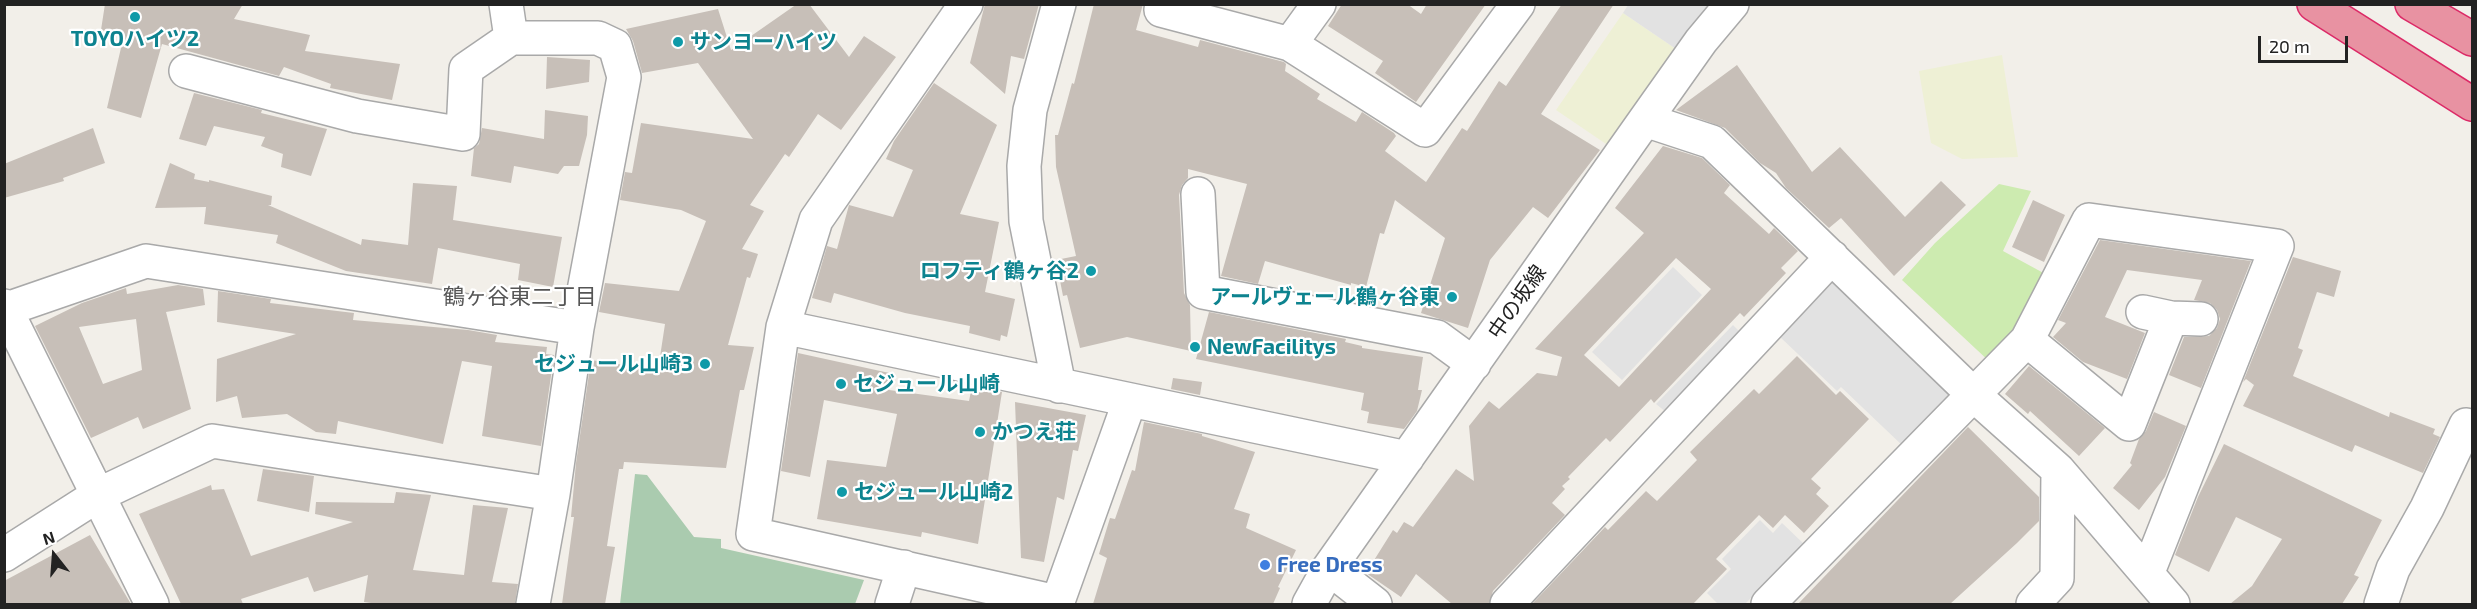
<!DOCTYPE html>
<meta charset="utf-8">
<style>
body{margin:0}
#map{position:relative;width:2477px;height:609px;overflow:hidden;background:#f2efe9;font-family:"Exo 2",sans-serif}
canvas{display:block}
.frame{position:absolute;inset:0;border:6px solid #222;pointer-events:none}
.north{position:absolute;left:24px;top:525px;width:60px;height:60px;-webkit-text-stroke:4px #fff;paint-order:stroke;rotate:343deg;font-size:16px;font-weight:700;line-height:24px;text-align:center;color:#222}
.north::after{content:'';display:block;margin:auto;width:21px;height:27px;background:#222;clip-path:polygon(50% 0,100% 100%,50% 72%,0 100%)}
.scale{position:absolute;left:2258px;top:36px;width:90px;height:27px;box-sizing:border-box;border:3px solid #222;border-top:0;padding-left:8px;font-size:18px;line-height:21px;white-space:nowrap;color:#222;-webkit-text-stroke:4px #fff;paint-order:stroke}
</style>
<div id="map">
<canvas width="2477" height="609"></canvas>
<div class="frame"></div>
<div class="north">N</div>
<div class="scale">20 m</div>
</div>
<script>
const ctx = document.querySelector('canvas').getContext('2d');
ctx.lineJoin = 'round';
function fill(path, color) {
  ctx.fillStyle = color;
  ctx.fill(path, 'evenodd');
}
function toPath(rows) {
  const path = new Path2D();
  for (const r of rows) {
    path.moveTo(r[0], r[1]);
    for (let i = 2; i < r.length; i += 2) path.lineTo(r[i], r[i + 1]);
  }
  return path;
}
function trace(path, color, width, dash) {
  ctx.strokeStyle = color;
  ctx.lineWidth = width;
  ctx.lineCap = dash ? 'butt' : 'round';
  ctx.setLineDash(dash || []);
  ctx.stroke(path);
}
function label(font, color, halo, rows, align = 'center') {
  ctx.font = font + ' "Exo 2","Noto Sans JP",sans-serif';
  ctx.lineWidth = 4.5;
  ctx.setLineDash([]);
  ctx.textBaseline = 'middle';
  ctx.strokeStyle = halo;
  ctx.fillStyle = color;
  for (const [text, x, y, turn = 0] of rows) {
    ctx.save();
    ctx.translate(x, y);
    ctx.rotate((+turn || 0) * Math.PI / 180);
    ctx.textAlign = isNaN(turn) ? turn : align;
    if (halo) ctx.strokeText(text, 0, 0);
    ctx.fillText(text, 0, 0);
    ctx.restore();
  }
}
const farmland = toPath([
 [1623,13,1676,49,1609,146,1556,110],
 [2002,55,2018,157,1962,159,1931,143,1919,71]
]);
const grass = toPath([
 [1999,184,2031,191,2003,251,2049,276,2025,319,1991,363,1902,280,1935,243]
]);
const cemetery = toPath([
 [635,474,647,475,694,537,721,539,721,548,864,580,855,604,620,604]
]);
const parking = toPath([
 [1628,5,1712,5,1676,49,1623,13],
 [1673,267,1702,295,1622,380,1592,352],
 [1836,279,1962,395,1904,447,1841,387,1837,391,1779,336],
 [1733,325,1742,334,1666,412,1656,404],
 [1760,520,1773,533,1782,523,1804,544,1745,604,1718,604,1707,593,1731,569,1722,559]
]);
const building = toPath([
 [105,4,243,4,234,19,310,35,305,51,400,64,392,100,330,88,331,84,284,67,279,76,162,44,141,118,107,108,124,35,101,30],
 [797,4,809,4,849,57,864,36,896,57,841,130,818,114,789,157,785,154,750,205,764,211,742,249,758,254,750,278,747,277,728,345,754,347,744,390,740,390,726,468,624,462,623,469,619,469,607,546,615,547,605,604,562,604,574,517,571,517,576,463,591,360,658,370,665,324,599,312,605,283,679,291,706,221,681,210,620,200,625,172,632,173,641,123,753,139,698,63,642,73,633,41,626,29,718,9,731,50],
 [985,4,1039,4,1024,59,1011,56,1005,94,970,63],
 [1094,4,1143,4,1136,30,1198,47,1200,40,1284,62,1286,64,1285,71,1320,94,1317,99,1356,122,1362,112,1394,133,1396,136,1385,151,1426,182,1462,128,1467,131,1499,81,1506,86,1562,4,1614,4,1541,114,1600,150,1548,218,1533,207,1490,260,1468,328,1421,313,1445,238,1395,200,1384,234,1380,233,1366,287,1351,283,1351,285,1265,261,1258,284,1221,276,1247,184,1188,169,1188,178,1182,185,1179,195,1184,293,1190,305,1191,351,1127,337,1080,348,1067,295,1063,296,1056,260,1076,256,1056,167,1055,135,1058,135,1072,83,1074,84],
 [1342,4,1407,4,1421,14,1427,4,1486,4,1416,102,1375,73,1383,61,1328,26],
 [547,57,590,60,589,82,546,89],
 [1737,65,1812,172,1840,147,1905,217,1941,181,1966,205,1894,276,1841,218,1829,228,1786,188,1776,173,1760,163,1725,128,1676,110],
 [934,83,997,125,960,214,999,222,985,292,1015,299,1007,337,1001,335,1000,341,969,333,970,326,905,313,834,293,831,303,812,298,827,246,837,249,849,205,893,217,913,170,886,159,894,141],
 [194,93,262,110,261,113,327,129,311,176,281,167,283,154,261,146,265,137,214,126,206,146,179,139],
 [545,110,588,116,587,135,579,166,564,166,558,174,514,166,511,183,471,176,474,148,479,144,482,128,544,139],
 [93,128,105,163,63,178,64,181,4,198,4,164],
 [1663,146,1702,158,1730,185,1724,193,1769,234,1774,228,1798,251,1781,268,1786,273,1744,317,1740,313,1654,403,1651,399,1610,442,1606,438,1568,477,1570,479,1562,486,1565,489,1552,503,1565,515,1493,591,1489,604,1452,604,1416,574,1401,597,1366,573,1393,530,1397,533,1404,522,1413,527,1456,469,1474,481,1469,426,1489,401,1499,409,1537,373,1557,376,1562,357,1535,349,1644,233,1615,208],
 [1676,258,1711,289,1619,387,1584,355],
 [170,163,195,174,194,179,209,182,209,180,272,196,271,205,268,205,361,245,362,239,408,245,413,183,457,186,453,220,562,237,553,287,518,280,520,264,438,248,432,284,346,271,276,243,278,235,204,224,206,207,155,208],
 [2033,200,2065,215,2044,262,2012,247],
 [2100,240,2251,261,2201,388,2169,375,2184,337,2209,336,2217,328,2220,319,2217,310,2210,303,2194,300,2202,280,2127,270,2105,317,2145,333,2127,379,2083,362,2053,337,2066,323,2058,320],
 [2293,257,2341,271,2334,297,2317,292,2298,348,2303,350,2293,376,2389,417,2390,412,2435,429,2433,434,2440,437,2423,473,2355,445,2352,452,2243,406,2254,385,2246,379,2243,382],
 [178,285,203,289,205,305,166,312,191,409,143,429,138,417,91,438,35,326,82,303,126,288,127,294],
 [136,319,142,370,103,384,79,327],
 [218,291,271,299,270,303,354,313,353,320,468,330,497,335,495,342,547,347,546,354,554,355,541,446,482,436,492,366,462,361,443,444,338,421,336,434,316,432,287,414,242,418,237,396,216,402,217,359,296,334,217,322],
 [1209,312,1346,339,1345,342,1362,346,1362,348,1423,357,1418,390,1422,390,1417,411,1404,429,1367,423,1369,412,1361,410,1364,393,1196,359],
 [798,353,894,374,889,390,969,401,972,386,1002,392,978,544,922,532,921,537,817,519,827,460,886,467,897,414,824,400,810,477,781,471],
 [1797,356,1836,395,1840,391,1869,419,1811,479,1821,488,1816,494,1829,506,1804,533,1785,515,1773,528,1759,515,1716,559,1727,569,1693,604,1532,604,1605,527,1608,530,1646,491,1657,501,1697,460,1690,452,1754,389,1759,394],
 [2029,366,2105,428,2079,456,2030,411,2028,414,2005,394],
 [1173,378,1202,382,1200,395,1171,389],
 [1015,402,1086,415,1078,451,1073,450,1064,500,1057,497,1044,562,1021,558],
 [2154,412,2186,426,2165,477,2139,510,2113,488,2132,465,2130,463,2139,439,2146,431],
 [1144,422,1202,434,1202,436,1255,452,1234,509,1250,514,1246,528,1296,550,1278,587,1280,588,1273,604,1093,604,1107,558,1099,554,1110,518,1115,519,1132,470,1135,471],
 [1968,427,2039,497,2039,521,2017,543,1950,604,1798,604],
 [2224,444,2382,520,2354,575,2359,577,2342,604,2230,604,2252,586,2282,539,2236,517,2209,572,2175,555,2198,497],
 [263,469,314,476,309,512,257,501],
 [211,485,212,490,224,489,251,556,353,522,315,514,316,502,394,503,396,492,431,495,413,570,464,575,473,505,508,508,492,582,518,584,515,604,378,604,364,602,368,575,314,592,308,577,241,599,243,604,181,604,139,514],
 [90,535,131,604,4,604,4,581]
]);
const minor = toPath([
 [506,4,511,38,598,38,615,46,624,77,577,328,553,494,533,604],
 [966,4,816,220,783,327,753,534,1057,602],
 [1162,4,1161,10,1290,44,1425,130,1518,4],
 [1290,44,1319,4],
 [186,71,357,116,463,134,466,69,511,38],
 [1645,120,1712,142,1975,396,2058,470,2173,604],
 [1198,194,1203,292,1437,337,1474,364],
 [4,306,152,604],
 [4,310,146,261,577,328],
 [2143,312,2171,318,2201,319],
 [783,327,1407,458],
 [2027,340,2129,424,2171,318],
 [1059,386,1026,221,1024,166,1030,110,1059,4],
 [4,555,98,495,212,441,553,494],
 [1329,568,1375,604],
 [892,604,904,567],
 [1057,604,1130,400],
 [1309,604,1329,568,1645,120,1701,41,1732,4],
 [1507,604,1832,257],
 [1768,604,2027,340,2089,220,2277,246,2148,572],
 [2033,604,2057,578,2058,470],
 [2381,604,2393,569,2427,508,2466,425]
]);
const highway = toPath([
 [2314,4,2472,104],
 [2412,4,2472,39]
]);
const markers = [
 [135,17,6,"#0f9aa8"],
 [678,42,6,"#0f9aa8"],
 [1091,271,6,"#0f9aa8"],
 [1452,297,6,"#0f9aa8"],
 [1195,347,6,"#0f9aa8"],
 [705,364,6,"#0f9aa8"],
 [841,384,6,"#0f9aa8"],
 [980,432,6,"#0f9aa8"],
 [842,492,6,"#0f9aa8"],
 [1265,565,6,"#3f7fe0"]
];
const cultureNames = [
 ["TOYOハイツ2",135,39,"center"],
 ["サンヨーハイツ",690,42],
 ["ロフティ鶴ヶ谷2",1079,271,"right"],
 ["アールヴェール鶴ヶ谷東",1440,297,"right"],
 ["NewFacilitys",1207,347],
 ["セジュール山崎3",693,364,"right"],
 ["セジュール山崎",853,384],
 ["かつえ荘",992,432],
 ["セジュール山崎2",854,492]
];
const streetNames = [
 ["中の坂線",1517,302,-55]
];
const shopNames = [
 ["Free Dress",1277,565]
];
const neighbourhoodNames = [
 ["鶴ヶ谷東二丁目",520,297]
];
fill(farmland, '#eef0d5');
fill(grass, '#cdebb0');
fill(cemetery, '#aacbaf');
fill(parking, '#e2e2e2');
fill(building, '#c7bfb8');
trace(minor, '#a9a9a9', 36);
trace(highway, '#dc2a67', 36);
trace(minor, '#fff', 33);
trace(highway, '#e892a2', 33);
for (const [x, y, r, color] of markers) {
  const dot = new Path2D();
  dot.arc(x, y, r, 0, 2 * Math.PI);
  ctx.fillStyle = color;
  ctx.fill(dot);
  trace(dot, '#fff', 2);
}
label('bold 21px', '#0d838f', '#fff', cultureNames, 'left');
label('21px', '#222', '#fff', streetNames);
label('bold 21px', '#366cbe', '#fff', shopNames, 'left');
label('22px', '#555', '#fff', neighbourhoodNames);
</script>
